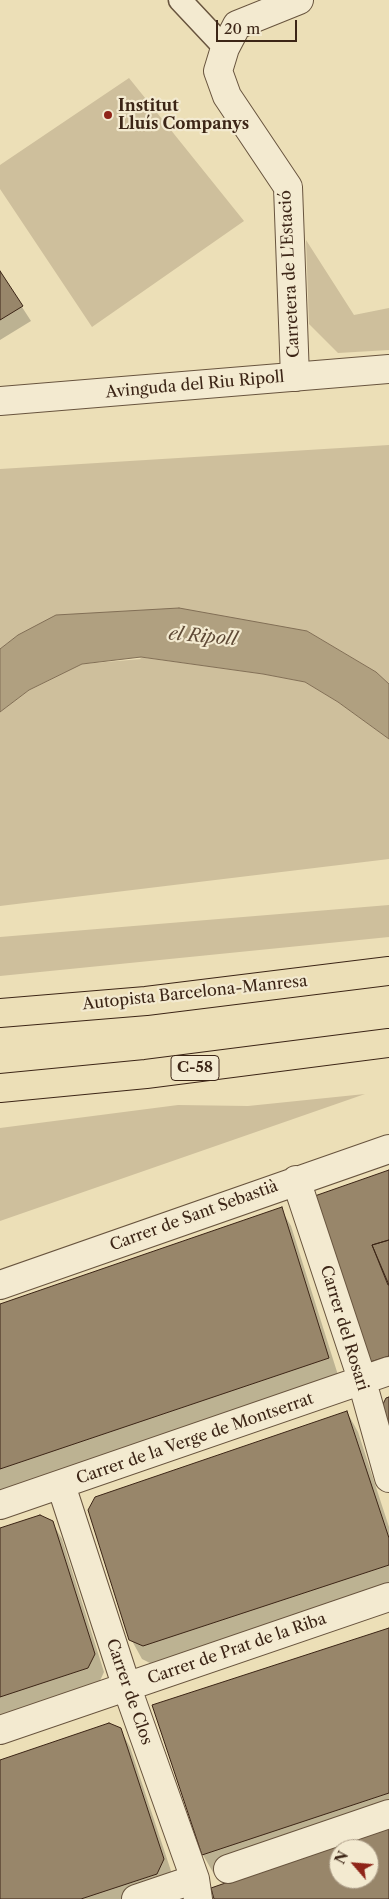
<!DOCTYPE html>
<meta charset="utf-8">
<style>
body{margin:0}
#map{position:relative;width:389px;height:1899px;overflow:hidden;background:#ecdfb7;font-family:"Libre Caslon Text",serif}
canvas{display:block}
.north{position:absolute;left:329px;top:1839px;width:50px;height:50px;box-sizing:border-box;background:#f3ead0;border:1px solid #aa9b86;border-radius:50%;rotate:297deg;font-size:14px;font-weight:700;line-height:20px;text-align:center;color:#3c2516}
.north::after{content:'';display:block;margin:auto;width:18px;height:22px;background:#8f2418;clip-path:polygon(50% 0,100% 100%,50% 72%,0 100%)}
.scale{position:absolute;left:216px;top:20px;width:81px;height:22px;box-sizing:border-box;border:2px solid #3c2516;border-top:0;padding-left:6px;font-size:15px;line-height:18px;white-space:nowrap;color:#3c2516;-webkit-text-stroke:4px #f3ead0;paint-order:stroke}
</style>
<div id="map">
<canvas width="389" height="1899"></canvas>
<div class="north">N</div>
<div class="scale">20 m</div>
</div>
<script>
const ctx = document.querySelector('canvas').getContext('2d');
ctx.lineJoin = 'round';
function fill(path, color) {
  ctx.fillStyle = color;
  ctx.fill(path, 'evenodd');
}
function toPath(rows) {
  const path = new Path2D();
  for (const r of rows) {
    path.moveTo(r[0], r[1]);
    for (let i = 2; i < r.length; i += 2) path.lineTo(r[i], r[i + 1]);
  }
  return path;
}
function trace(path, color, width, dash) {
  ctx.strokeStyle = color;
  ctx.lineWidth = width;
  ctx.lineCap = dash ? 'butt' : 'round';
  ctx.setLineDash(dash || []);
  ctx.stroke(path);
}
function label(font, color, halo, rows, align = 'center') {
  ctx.font = font + ' "Libre Caslon Text",serif';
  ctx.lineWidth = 4.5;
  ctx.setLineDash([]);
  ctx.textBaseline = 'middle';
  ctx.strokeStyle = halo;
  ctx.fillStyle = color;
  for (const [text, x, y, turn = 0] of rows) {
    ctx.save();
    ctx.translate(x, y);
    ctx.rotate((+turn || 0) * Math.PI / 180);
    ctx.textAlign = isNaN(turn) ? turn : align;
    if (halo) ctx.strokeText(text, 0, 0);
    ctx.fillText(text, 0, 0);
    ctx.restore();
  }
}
const green = toPath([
 [129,78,244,221,92,327,0,189,0,165],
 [306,240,354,315,389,308,389,350,338,353,309,324],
 [389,445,389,684,376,672,307,631,18,635,0,649,0,469],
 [139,657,263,674,305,682,338,702,389,739,389,859,0,906,0,712,29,690,82,664,141,659],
 [389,905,389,937,0,976,0,937],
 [365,1094,276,1125,0,1221,0,1128,178,1105,248,1106]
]);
const water = toPath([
 [179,608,307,631,376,672,389,684,389,739,338,702,305,682,263,674,141,657,82,664,29,690,0,712,0,649,18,635,56,615,179,608]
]);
const shadow = toPath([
 [0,273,31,321,0,340],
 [389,1172,389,1376,366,1363],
 [281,1209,291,1226,338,1375,0,1490,0,1305],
 [347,1412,358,1432,389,1527,389,1588,154,1665,142,1659,131,1639],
 [52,1522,62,1539,104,1672,98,1685,0,1717,0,1529],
 [389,1629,389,1816,214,1874,203,1855,153,1706],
 [120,1729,130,1747,173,1877,142,1899,0,1899,0,1761]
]);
const building = toPath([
 [0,271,23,306,0,320,0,271],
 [389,1170,389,1240,372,1245,389,1285,389,1356,364,1364,309,1198,389,1170],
 [282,1207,329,1358,0,1469,0,1304,282,1207],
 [389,1240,389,1285,388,1285,372,1245,389,1240],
 [389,1397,389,1436,380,1410,386,1398,389,1397],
 [347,1411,389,1538,389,1565,143,1646,129,1640,88,1510,95,1497,347,1411],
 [40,1515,53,1521,95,1654,88,1668,0,1697,0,1528,40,1515],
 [389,1628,389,1793,202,1855,152,1705,389,1628],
 [109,1723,121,1728,164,1859,157,1874,81,1899,0,1899,0,1760,109,1723],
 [389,1826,389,1899,214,1899,211,1888,389,1826],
 [339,1849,369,1849,369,1879,339,1879,339,1849]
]);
const pedestrian = toPath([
 [180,0,225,48]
]);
const minor = toPath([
 [295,377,288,187,227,96,218,71,225,48,237,25,299,0],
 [296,1180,358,1367,389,1478],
 [0,1285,389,1149],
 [61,1485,127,1688,195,1879,198,1899],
 [0,1505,389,1371],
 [0,1730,389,1597],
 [228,1869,389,1814],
 [136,1899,195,1879]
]);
const tertiary = toPath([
 [0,401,389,369]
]);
const motorway = toPath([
 [0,1013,146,1001,389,971],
 [0,1088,146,1074,389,1043]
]);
const markers = [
 [108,115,5,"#8f2418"]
];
const shields = [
 [195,1068,48]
];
const shieldNames = [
 ["C-58",195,1068]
];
const poiNames = [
 ["Institut",118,106],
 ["Lluís Companys",118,124]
];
const streetNames = [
 ["Carretera de L'Estació",290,274,-93],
 ["Avinguda del Riu Ripoll",195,385,-5],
 ["Autopista Barcelona-Manresa",195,993,-6],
 ["Carrer de Sant Sebastià",194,1216,-20],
 ["Carrer del Rosari",344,1328,73],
 ["Carrer de la Verge de Montserrat",195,1439,-19],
 ["Carrer de Prat de la Riba",237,1649,-19],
 ["Carrer de Clos",129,1692,71]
];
const waterNames = [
 ["el Ripoll",203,637,5]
];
fill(green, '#cebf9c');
fill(water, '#b0a080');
trace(water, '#826f56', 1);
fill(shadow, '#0003');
fill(building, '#98866a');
trace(building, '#3c2516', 1);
trace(pedestrian, '#68543e', 25);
trace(minor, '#68543e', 30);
trace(tertiary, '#68543e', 30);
trace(motorway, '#3c2516', 30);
trace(pedestrian, '#f3ead0', 22);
trace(minor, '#f3ead0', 28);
trace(tertiary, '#f3ead0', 28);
trace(motorway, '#ecdfb7', 28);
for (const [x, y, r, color] of markers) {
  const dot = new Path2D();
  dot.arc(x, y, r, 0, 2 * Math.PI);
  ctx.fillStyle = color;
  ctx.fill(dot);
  trace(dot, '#f3ead0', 2);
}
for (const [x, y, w] of shields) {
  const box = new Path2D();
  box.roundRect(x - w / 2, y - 12.5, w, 25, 4);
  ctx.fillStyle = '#f3ead0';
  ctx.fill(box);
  trace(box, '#3c2516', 1);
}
label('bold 15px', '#3c2516', null, shieldNames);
label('bold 16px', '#3c2516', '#f3ead0', poiNames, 'left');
label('16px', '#3c2516', '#f3ead0', streetNames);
label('italic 18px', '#5f4a36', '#f3ead0', waterNames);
</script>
